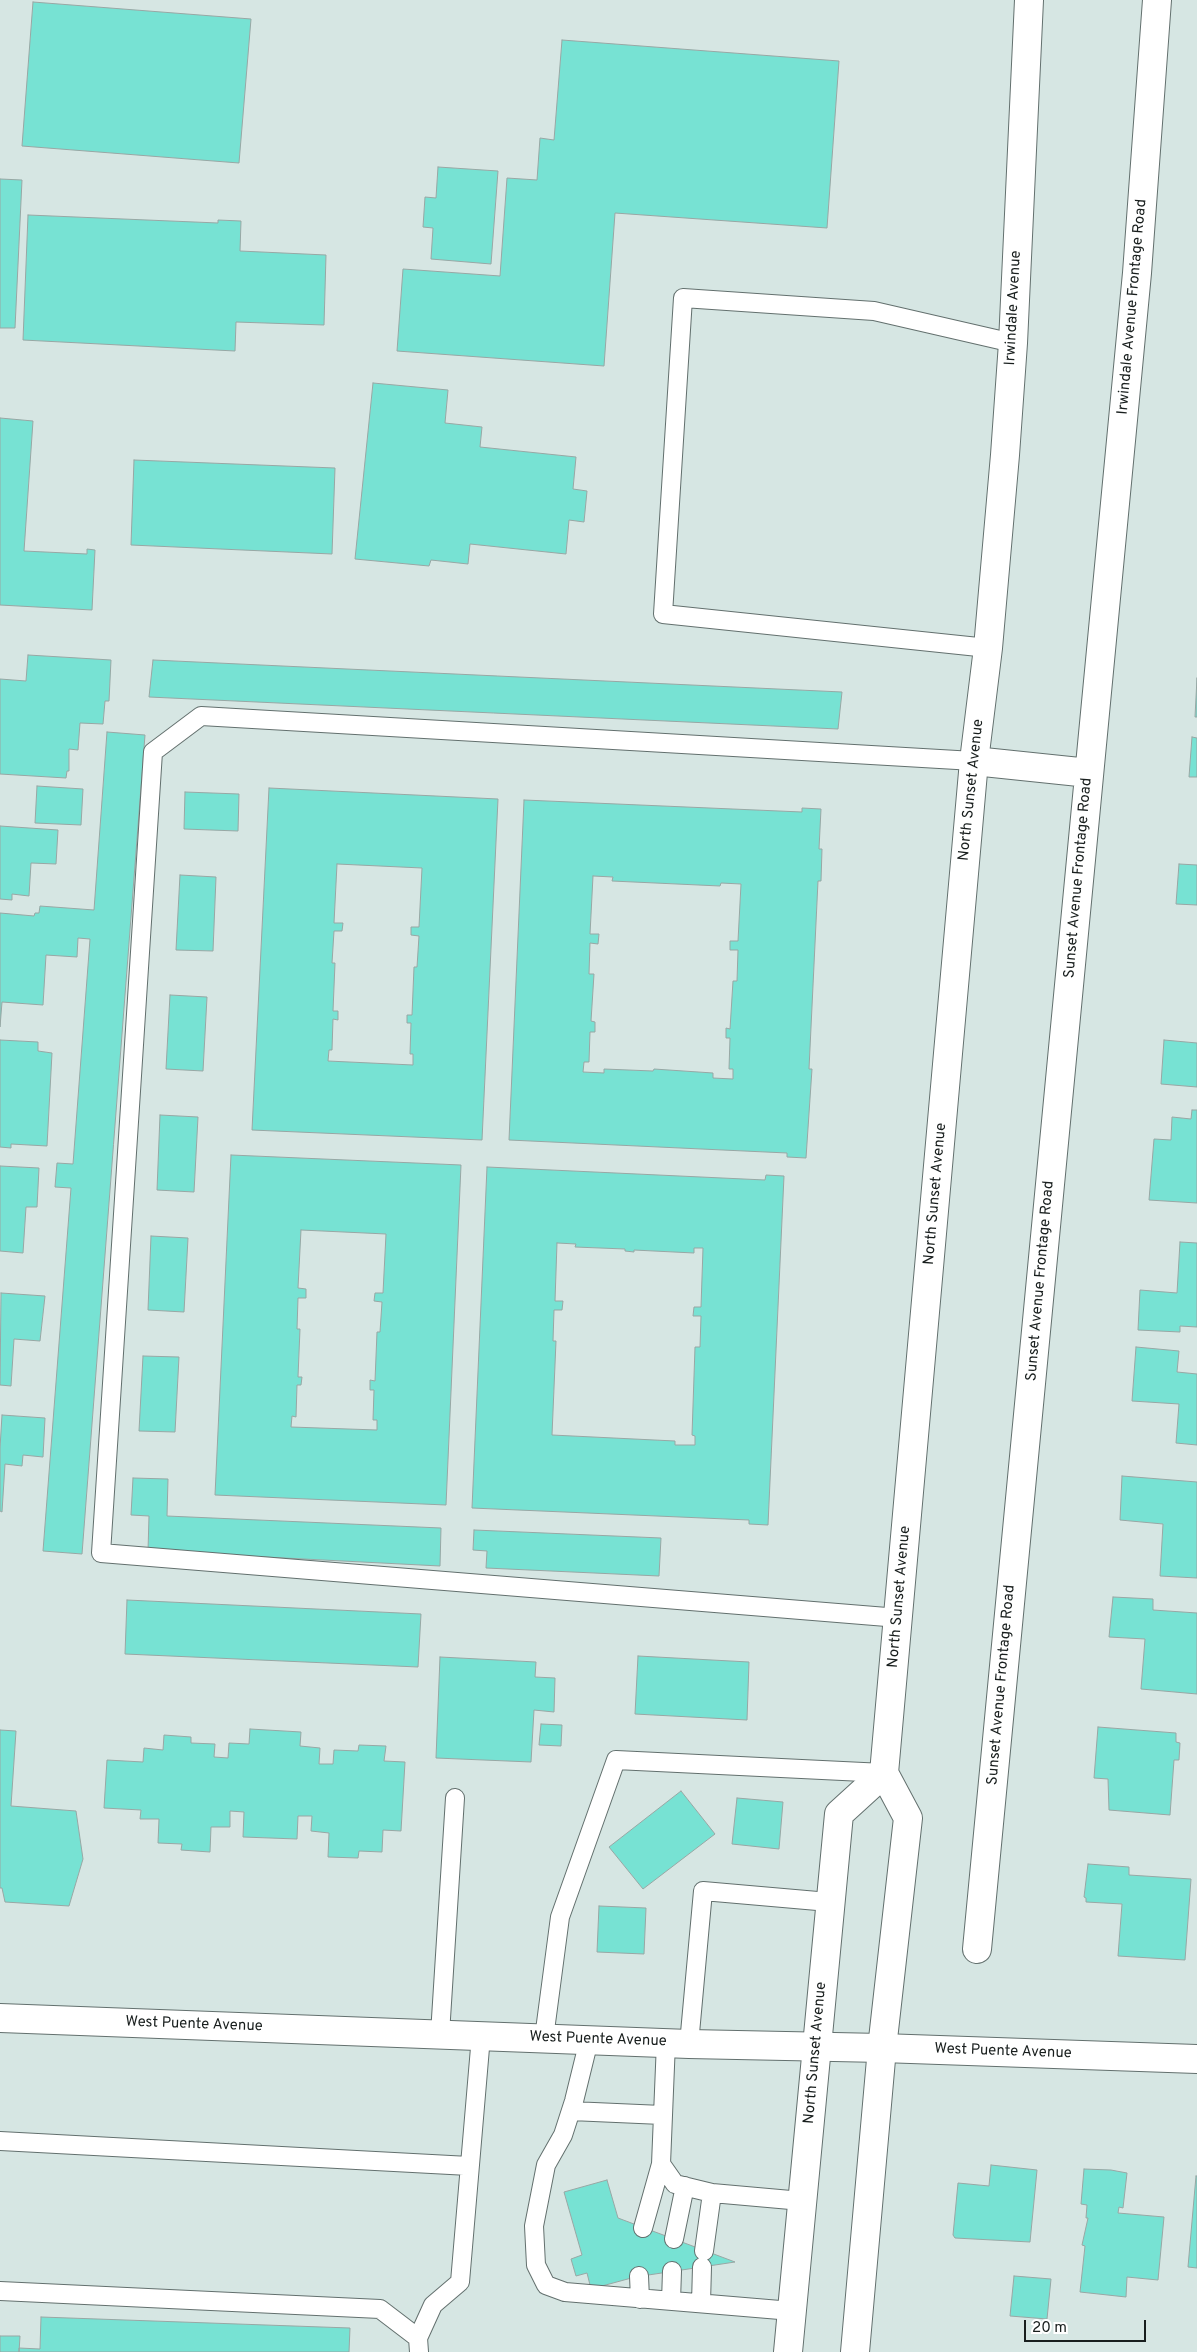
<!DOCTYPE html>
<style>
body{margin:0}
#map{position:relative;width:1197px;height:2352px;overflow:hidden;background:#d6e6e3;font-family:Overpass,sans-serif}
canvas{display:block}
.scale{position:absolute;left:1024px;top:2320px;width:122px;height:22px;box-sizing:border-box;border:2px solid #181e1d;border-top:0;padding-left:6px;font-size:15px;line-height:18px;white-space:nowrap;color:#181e1d;-webkit-text-stroke:4px #fff;paint-order:stroke}
</style>
<div id="map">
<canvas width="1197" height="2352"></canvas>
<div class="scale">20 m</div>
</div>
<script>
const ctx = document.querySelector('canvas').getContext('2d');
ctx.lineJoin = 'round';
function fill(path, color) {
  ctx.fillStyle = color;
  ctx.fill(path, 'evenodd');
}
function toPath(rows) {
  const path = new Path2D();
  for (const r of rows) {
    path.moveTo(r[0], r[1]);
    for (let i = 2; i < r.length; i += 2) path.lineTo(r[i], r[i + 1]);
  }
  return path;
}
function trace(path, color, width, dash) {
  ctx.strokeStyle = color;
  ctx.lineWidth = width;
  ctx.lineCap = dash ? 'butt' : 'round';
  ctx.setLineDash(dash || []);
  ctx.stroke(path);
}
function label(font, color, halo, rows, align = 'center') {
  ctx.font = font + ' Overpass,sans-serif';
  ctx.lineWidth = 4;
  ctx.setLineDash([]);
  ctx.textBaseline = 'middle';
  ctx.strokeStyle = halo;
  ctx.fillStyle = color;
  for (const [text, x, y, turn = 0] of rows) {
    ctx.save();
    ctx.translate(x, y);
    ctx.rotate((+turn || 0) * Math.PI / 180);
    ctx.textAlign = isNaN(turn) ? turn : align;
    if (halo) ctx.strokeText(text, 0, 0);
    ctx.fillText(text, 0, 0);
    ctx.restore();
  }
}
const building = toPath([
 [33,2,251,19,239,163,22,146,33,2],
 [562,40,839,61,827,228,615,213,604,366,397,351,403,269,500,276,507,178,537,180,540,138,554,140,562,40],
 [438,167,498,171,491,264,431,259,433,228,423,227,425,197,436,198,438,167],
 [0,179,22,180,15,328,0,328,0,179],
 [28,215,218,223,218,220,241,221,240,251,326,255,324,325,236,322,235,351,23,340,28,215],
 [373,383,448,390,445,423,482,427,480,447,576,457,573,489,587,491,584,522,569,520,566,554,470,544,468,564,431,560,429,566,355,559,373,383],
 [0,418,33,421,24,551,87,554,87,549,95,550,92,610,0,605,0,418],
 [134,460,335,468,332,554,131,545,134,460],
 [28,655,111,660,109,701,105,701,103,724,80,723,78,750,69,749,69,771,67,771,66,778,0,774,0,679,26,681,28,655],
 [153,660,842,692,838,729,149,697,153,660],
 [1197,678,1197,717,1195,717,1197,678],
 [107,732,145,735,82,1554,43,1551,71,1188,55,1187,57,1163,73,1164,90,939,78,938,77,957,46,955,43,1005,2,1002,0,1027,0,913,34,916,35,913,39,913,40,906,94,910,107,732],
 [1192,737,1197,738,1197,777,1189,777,1192,737],
 [37,786,83,789,81,825,35,823,37,786],
 [269,788,498,799,482,1140,252,1130,269,788],
 [337,864,422,868,419,927,411,927,411,935,419,936,417,967,414,967,412,1015,407,1015,407,1023,411,1023,410,1054,413,1054,413,1065,328,1061,329,1050,332,1050,333,1019,338,1020,338,1011,333,1011,335,963,332,963,334,931,342,931,343,923,334,923,337,864],
 [185,792,239,794,238,831,184,829,185,792],
 [524,800,802,812,802,808,821,809,819,849,822,849,821,881,818,881,809,1069,812,1069,806,1158,787,1157,787,1153,509,1140,524,800],
 [593,876,613,877,612,881,720,886,721,883,741,884,738,941,730,941,730,950,738,950,737,981,733,981,730,1029,726,1028,726,1038,730,1038,729,1069,733,1069,733,1079,713,1078,713,1073,654,1069,653,1071,604,1069,604,1073,583,1072,584,1062,589,1062,590,1032,595,1032,595,1022,591,1021,594,974,589,974,590,943,598,944,599,934,590,934,593,876],
 [0,826,58,830,56,864,31,863,29,896,12,894,12,900,0,899,0,826],
 [1179,864,1197,865,1197,905,1176,904,1179,864],
 [180,875,216,877,213,951,176,950,180,875],
 [170,995,207,997,203,1071,166,1069,170,995],
 [0,1040,38,1042,38,1051,52,1053,47,1146,11,1144,11,1148,0,1147,0,1040],
 [1164,1040,1197,1043,1197,1087,1161,1084,1164,1040],
 [1192,1110,1197,1110,1197,1203,1149,1200,1154,1139,1171,1140,1172,1117,1191,1119,1192,1110],
 [160,1115,198,1117,194,1192,157,1190,160,1115],
 [231,1155,461,1165,446,1505,215,1495,231,1155],
 [301,1230,386,1234,383,1293,375,1293,374,1301,382,1302,380,1332,377,1332,375,1381,370,1380,370,1390,374,1390,373,1420,377,1420,377,1430,291,1427,292,1416,296,1417,297,1385,301,1385,302,1377,298,1377,300,1329,297,1329,298,1298,306,1298,306,1289,298,1288,301,1230],
 [0,1166,39,1168,37,1207,26,1207,23,1253,0,1251,0,1166],
 [487,1167,765,1180,766,1175,784,1176,768,1525,749,1524,749,1520,472,1508,487,1167],
 [557,1243,576,1244,575,1247,625,1249,625,1251,634,1252,634,1250,694,1253,694,1248,703,1248,701,1307,694,1307,693,1316,701,1316,700,1347,695,1347,692,1435,695,1436,695,1445,675,1445,675,1441,552,1435,556,1341,553,1341,554,1310,562,1310,563,1301,555,1301,557,1243],
 [151,1236,188,1238,184,1312,148,1310,151,1236],
 [1180,1242,1197,1243,1197,1327,1180,1326,1180,1332,1138,1330,1140,1290,1177,1293,1180,1242],
 [1,1293,45,1296,40,1341,14,1339,11,1386,0,1385,1,1293],
 [1136,1347,1179,1351,1177,1372,1197,1374,1197,1445,1176,1443,1179,1404,1132,1401,1136,1347],
 [143,1356,179,1357,175,1432,139,1431,143,1356],
 [2,1415,45,1418,43,1457,23,1455,22,1466,5,1464,2,1512,0,1511,0,1448,2,1415],
 [1122,1476,1197,1482,1197,1578,1160,1576,1163,1524,1120,1520,1122,1476],
 [133,1478,168,1479,167,1516,441,1528,440,1566,148,1551,149,1516,131,1515,133,1478],
 [474,1530,661,1538,659,1576,486,1568,487,1551,473,1550,474,1530],
 [1113,1597,1153,1599,1153,1610,1197,1613,1197,1694,1141,1689,1145,1639,1109,1637,1113,1597],
 [127,1600,421,1614,418,1667,125,1654,127,1600],
 [638,1656,749,1662,747,1720,635,1714,638,1656],
 [440,1657,536,1662,535,1677,555,1678,554,1712,534,1710,531,1762,436,1758,440,1657],
 [541,1724,562,1725,561,1746,539,1745,541,1724],
 [1098,1727,1176,1733,1176,1742,1180,1743,1179,1760,1174,1760,1170,1815,1109,1810,1108,1779,1094,1778,1098,1727],
 [250,1729,301,1732,300,1746,320,1748,319,1764,333,1764,334,1750,358,1751,359,1745,386,1746,384,1761,405,1762,401,1831,383,1830,382,1852,359,1851,358,1858,328,1857,329,1833,311,1831,312,1816,298,1816,297,1839,243,1837,244,1812,230,1811,230,1827,211,1827,210,1852,181,1850,182,1844,158,1843,159,1819,140,1819,141,1810,104,1808,107,1760,143,1762,144,1748,163,1750,164,1735,191,1737,191,1743,215,1744,214,1757,228,1758,229,1743,249,1744,250,1729],
 [0,1730,16,1731,11,1806,76,1811,83,1859,69,1906,5,1902,2,1888,0,1888,0,1730],
 [681,1791,715,1834,643,1889,609,1847,681,1791],
 [737,1798,783,1802,779,1849,732,1844,737,1798],
 [1088,1864,1129,1867,1129,1875,1191,1879,1185,1960,1118,1956,1122,1904,1086,1902,1086,1898,1084,1897,1088,1864],
 [599,1906,646,1908,644,1954,597,1952,599,1906],
 [991,2165,1037,2170,1030,2242,955,2238,953,2235,958,2183,989,2186,991,2165],
 [1084,2169,1111,2170,1127,2173,1123,2208,1119,2207,1118,2213,1164,2217,1158,2280,1127,2277,1126,2297,1080,2292,1085,2246,1082,2245,1088,2218,1086,2218,1087,2205,1081,2204,1084,2169],
 [1196,2176,1197,2176,1197,2268,1188,2267,1196,2176],
 [607,2180,618,2218,735,2262,635,2277,591,2289,587,2273,576,2276,571,2259,582,2255,564,2192,607,2180],
 [1014,2276,1051,2279,1047,2319,1010,2316,1014,2276],
 [41,2317,350,2328,349,2352,19,2352,19,2348,40,2349,41,2317],
 [0,2336,20,2336,19,2352,0,2352,0,2336]
]);
const service = toPath([
 [988,648,663,614,683,298,874,311,1013,343],
 [899,1618,101,1553,153,752,201,716,974,761],
 [440,2034,455,1798],
 [544,2038,560,1917,616,1760,884,1773],
 [589,2040,574,2101,563,2135,546,2165,534,2226,536,2265,546,2285,565,2292,792,2311],
 [666,2042,661,2164,675,2184,712,2193,802,2201],
 [689,2044,703,1891,829,1902],
 [571,2111,662,2115],
 [0,2141,469,2166],
 [643,2228,661,2164],
 [674,2239,685,2186],
 [704,2251,712,2193],
 [639,2276,640,2299],
 [0,2291,380,2309,418,2338],
 [671,2301,672,2271],
 [701,2303,702,2267],
 [419,2352,418,2338,433,2305,460,2282,481,2036]
]);
const minor = toPath([
 [974,761,1089,773],
 [977,1949,1137,273,1157,0]
]);
const secondary = toPath([
 [0,2018,689,2044,882,2048,1197,2059]
]);
const primary = toPath([
 [788,2352,839,1814,884,1773],
 [855,2352,882,2048,908,1818,884,1773,974,761,988,648,1005,455,1013,343,1029,0]
]);
const streetNames = [
 ["Irwindale Avenue Frontage Road",1133,307,-85],
 ["Irwindale Avenue",1014,308,-87],
 ["North Sunset Avenue",972,790,-84],
 ["Sunset Avenue Frontage Road",1079,878,-85],
 ["North Sunset Avenue",936,1194,-85],
 ["Sunset Avenue Frontage Road",1041,1281,-85],
 ["North Sunset Avenue",900,1597,-85],
 ["Sunset Avenue Frontage Road",1002,1685,-85],
 ["West Puente Avenue",194,2025,2],
 ["West Puente Avenue",598,2040,2],
 ["West Puente Avenue",1003,2052,2],
 ["North Sunset Avenue",816,2053,-85]
];
fill(building, '#77e2d3');
trace(building, '#98a7a4', 1);
trace(service, '#63706e', 20);
trace(minor, '#63706e', 30);
trace(secondary, '#63706e', 30);
trace(primary, '#63706e', 30);
trace(service, '#fff', 18);
trace(minor, '#fff', 28);
trace(secondary, '#fff', 28);
trace(primary, '#fff', 28);
label('15px', '#181e1d', '#fff', streetNames);
</script>
